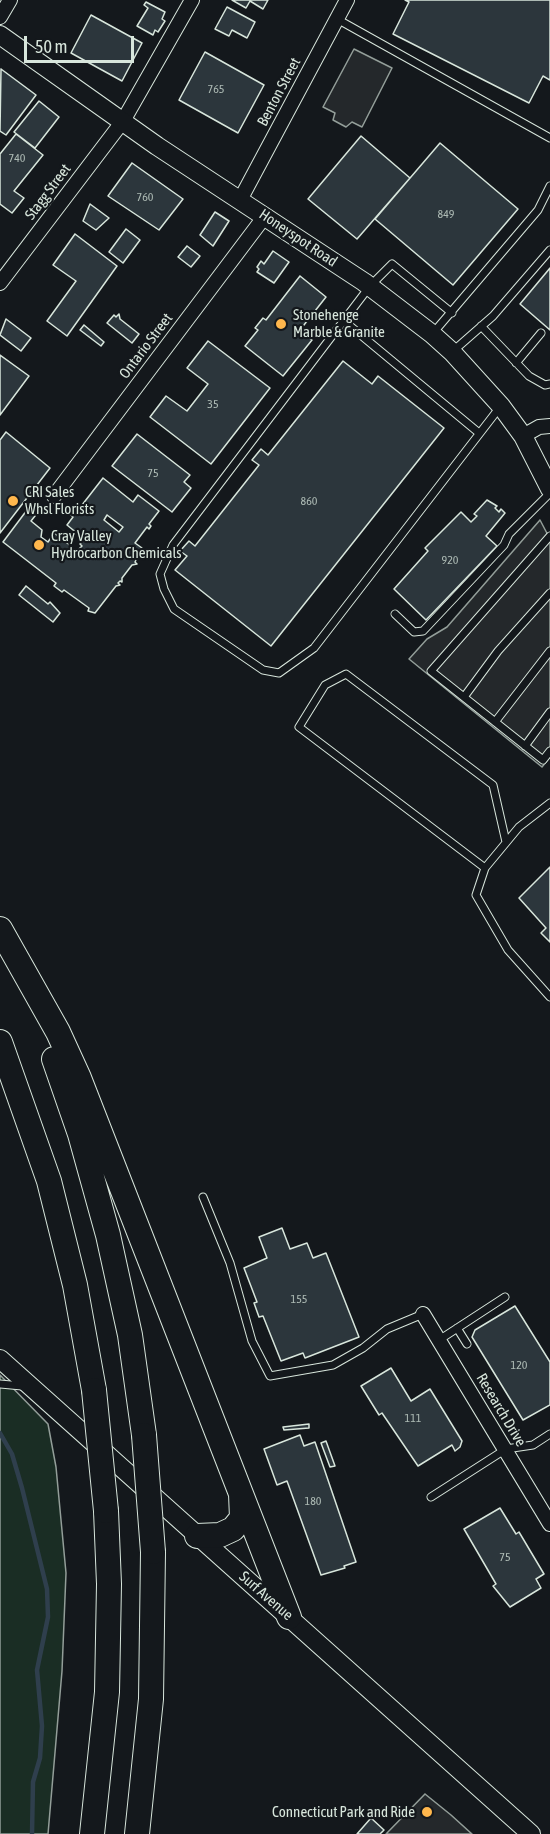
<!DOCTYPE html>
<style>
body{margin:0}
#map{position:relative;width:550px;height:1834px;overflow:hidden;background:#14181c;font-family:"Asap Condensed",sans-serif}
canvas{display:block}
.scale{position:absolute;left:24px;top:36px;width:110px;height:27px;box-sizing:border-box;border:3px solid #d8e6dc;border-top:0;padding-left:8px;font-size:18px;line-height:21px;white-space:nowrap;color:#d8e6dc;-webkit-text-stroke:4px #14181c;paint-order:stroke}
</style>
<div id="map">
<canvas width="550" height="1834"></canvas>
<div class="scale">50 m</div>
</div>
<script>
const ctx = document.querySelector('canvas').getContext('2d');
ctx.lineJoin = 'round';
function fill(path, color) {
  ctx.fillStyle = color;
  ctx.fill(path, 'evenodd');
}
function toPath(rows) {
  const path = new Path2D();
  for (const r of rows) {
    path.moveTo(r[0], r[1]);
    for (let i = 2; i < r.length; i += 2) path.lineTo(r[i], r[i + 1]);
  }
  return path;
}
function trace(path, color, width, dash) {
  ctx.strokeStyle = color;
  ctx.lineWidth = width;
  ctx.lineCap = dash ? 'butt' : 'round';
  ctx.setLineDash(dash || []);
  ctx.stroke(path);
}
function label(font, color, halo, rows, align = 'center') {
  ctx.font = font + ' "Asap Condensed",sans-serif';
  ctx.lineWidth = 4.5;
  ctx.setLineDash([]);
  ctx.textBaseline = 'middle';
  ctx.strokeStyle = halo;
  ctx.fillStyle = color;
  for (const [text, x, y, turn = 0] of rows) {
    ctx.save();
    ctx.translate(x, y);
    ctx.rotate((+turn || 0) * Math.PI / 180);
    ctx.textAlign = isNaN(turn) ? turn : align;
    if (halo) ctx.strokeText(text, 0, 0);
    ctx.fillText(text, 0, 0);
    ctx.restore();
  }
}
const green = toPath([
 [0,1375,48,1424,56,1467,66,1573,62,1671,48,1834,0,1834,0,1375]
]);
const parking = toPath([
 [354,49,392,68,362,127,352,122,346,127,333,120,335,113,323,107,354,49],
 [540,520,550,539,550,757,542,767,409,659,427,639,447,627,540,520],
 [425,1794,451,1815,472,1834,386,1834,425,1794]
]);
const stream = toPath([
 [0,1433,12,1454,22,1488,47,1589,48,1617,37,1670,42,1726,40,1758,33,1782,32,1834]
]);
const building = toPath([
 [232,0,268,0,263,9,250,1,246,8,232,0],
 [405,0,550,0,550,80,543,76,529,103,393,34,409,2,405,0],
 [146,2,165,12,162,19,165,21,158,32,155,30,153,35,137,26,148,8,144,5,146,2],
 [227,7,255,22,247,38,232,30,229,36,215,29,227,7],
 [91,15,142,43,122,81,71,53,91,15],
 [205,52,264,85,238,133,179,100,205,52],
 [1,69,36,95,6,135,0,131,1,69],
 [39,101,59,117,35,148,14,132,39,101],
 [16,134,43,155,14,191,24,198,12,213,0,204,0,154,16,134],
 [361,136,410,178,357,239,308,199,361,136],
 [440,143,518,209,453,285,375,219,440,143],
 [132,163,183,199,159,230,108,196,132,163],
 [90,204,109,218,96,230,83,221,90,204],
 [215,212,229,221,213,246,200,235,215,212],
 [126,229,140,240,123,263,109,252,126,229],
 [75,234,117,266,67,336,47,321,76,281,53,265,75,234],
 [187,246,200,256,191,267,178,257,187,246],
 [273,251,289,262,274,283,257,272,259,269,257,267,261,261,264,264,273,251],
 [550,268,550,330,520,304,550,268],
 [300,276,326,297,300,330,312,340,283,376,245,346,258,330,255,328,263,318,266,320,300,276],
 [119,314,120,319,139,334,132,343,107,323,114,315,116,317,119,314],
 [6,319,31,338,21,351,0,335,6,319],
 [84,325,104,342,101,346,80,330,84,325],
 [208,341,270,388,211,464,150,417,166,396,187,411,208,384,187,368,208,341],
 [0,355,29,376,0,415,0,355],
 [343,361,372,384,378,376,444,428,271,646,175,570,187,556,180,551,189,541,195,546,259,465,252,460,261,449,268,455,343,361],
 [6,432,50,468,0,533,0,440,6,432],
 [137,434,190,475,184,482,191,488,172,512,112,466,137,434],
 [103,478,133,502,138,495,159,511,149,524,151,526,149,529,147,527,135,543,142,548,135,562,137,564,132,565,122,578,122,582,120,581,118,583,120,585,116,586,95,613,88,611,89,608,64,590,62,592,54,586,56,583,3,542,27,510,35,516,31,521,42,530,41,537,48,542,54,533,71,546,64,555,69,559,82,546,80,544,84,539,67,525,73,517,71,515,75,514,103,478],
 [107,515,123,527,119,532,104,520,107,515],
 [487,500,497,506,495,508,499,512,501,509,505,513,486,536,497,546,426,620,394,589,428,551,425,548,461,512,471,522,477,516,474,514,487,500],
 [26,586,48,604,50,602,60,613,53,622,19,595,26,586],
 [550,867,550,942,541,933,546,928,519,898,550,867],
 [282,1228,290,1249,307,1243,313,1258,326,1253,359,1337,305,1358,303,1353,281,1361,263,1316,259,1317,254,1303,257,1302,244,1268,267,1258,259,1237,282,1228],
 [515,1306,550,1362,550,1405,523,1420,472,1337,475,1330,515,1306],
 [391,1368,411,1401,430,1389,462,1441,460,1447,455,1451,452,1445,418,1466,382,1413,379,1415,361,1386,391,1368],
 [309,1424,309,1428,284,1430,283,1427,309,1424],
 [300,1435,304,1446,315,1442,356,1562,344,1566,345,1568,321,1575,287,1481,277,1485,264,1449,300,1435],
 [326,1441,335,1466,330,1467,321,1443,326,1441],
 [500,1508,516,1534,519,1532,544,1574,536,1579,541,1588,510,1607,493,1586,496,1584,464,1529,500,1508],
 [371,1818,384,1830,380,1834,357,1834,371,1818]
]);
const service = toPath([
 [337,19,550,138],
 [452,313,392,264,370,286,173,545,160,574,164,589,174,609,263,670,279,673,314,648,500,407],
 [344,321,479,433],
 [481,326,529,376,545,385,550,384],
 [434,332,538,210,550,186],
 [452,352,493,316,550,250],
 [516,363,541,333],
 [550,536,431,671,543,760,550,751],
 [395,614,414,632,423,631,504,545,509,534,550,493],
 [464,697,498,651,550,593],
 [495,722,550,651],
 [525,746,550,712],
 [550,803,519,827,485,868,476,895,508,950,550,997],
 [485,868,299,727,325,685,346,674,493,785,506,842],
 [203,1197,230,1263,252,1341,270,1376,333,1365,363,1348,387,1329,423,1314],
 [457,1328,467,1344],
 [439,1340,505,1297],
 [0,1384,22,1386],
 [431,1497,506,1449,533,1445,550,1434]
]);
const minor = toPath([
 [0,17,10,0],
 [240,200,347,0],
 [0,283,123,121,192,0],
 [523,436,539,427,550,426],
 [54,496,265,216],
 [423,1314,550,1524]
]);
const secondary = toPath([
 [0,35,157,146,364,282,432,334,452,352,501,406,523,436,550,489],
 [0,1359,531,1834]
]);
const motorway = toPath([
 [0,929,58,1032,79,1078,289,1617],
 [0,1042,49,1181,75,1285,94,1390],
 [54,1059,80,1134,108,1235,130,1335,144,1435],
 [197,1536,220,1535,233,1529,242,1518,241,1494],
 [92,1834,107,1692,109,1584,106,1511],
 [137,1834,151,1699,153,1552]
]);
const motorwayBridge = toPath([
 [94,1390,106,1511],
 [144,1435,153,1552]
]);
const markers = [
 [281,324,6,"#ffb74d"],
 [13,501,6,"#ffb74d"],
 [39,545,6,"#ffb74d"],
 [427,1812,6,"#ffb74d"]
];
const numberNames = [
 ["765",216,89],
 ["740",17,158],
 ["760",145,197],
 ["849",446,214],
 ["35",213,404],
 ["75",153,473],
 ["860",309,501],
 ["920",450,560],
 ["155",299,1299],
 ["120",519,1365],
 ["111",413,1418],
 ["180",313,1501],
 ["75",505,1557]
];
const streetNames = [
 ["Benton Street",279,92,-62],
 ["Stagg Street",48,192,-53],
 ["Honeyspot Road",298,238,34],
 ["Ontario Street",146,346,-53],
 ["Research Drive",501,1410,59],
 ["Surf Avenue",266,1596,41]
];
const poiNames = [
 ["Stonehenge",293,315],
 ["Marble & Granite",293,332],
 ["CRI Sales",25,492],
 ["Whsl Florists",25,509],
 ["Cray Valley",51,536],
 ["Hydrocarbon Chemicals",51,553],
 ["Connecticut Park and Ride",415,1812,"right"]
];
fill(green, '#1a2d24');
trace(green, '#939e99', 1.5);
fill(parking, '#24282b');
trace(parking, '#939e99', 1.5);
trace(stream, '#2f3f4d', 4.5);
fill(building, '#2c363c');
trace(building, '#d8e6dc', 1.5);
trace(service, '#d8e6dc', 9);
trace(minor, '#d8e6dc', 16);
trace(secondary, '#d8e6dc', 20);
trace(motorway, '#d8e6dc', 26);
trace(service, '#14181c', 7);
trace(minor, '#14181c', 14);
trace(secondary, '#14181c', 18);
trace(motorway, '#14181c', 24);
trace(motorwayBridge, '#d8e6dc', 26, []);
trace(motorwayBridge, '#14181c', 24);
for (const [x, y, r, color] of markers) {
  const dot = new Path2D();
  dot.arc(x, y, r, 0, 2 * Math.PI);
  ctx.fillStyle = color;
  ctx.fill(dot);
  trace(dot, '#14181c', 2);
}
label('12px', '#adbab4', null, numberNames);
label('15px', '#d8e6dc', '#14181c', streetNames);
label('15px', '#d8e6dc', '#14181c', poiNames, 'left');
</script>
